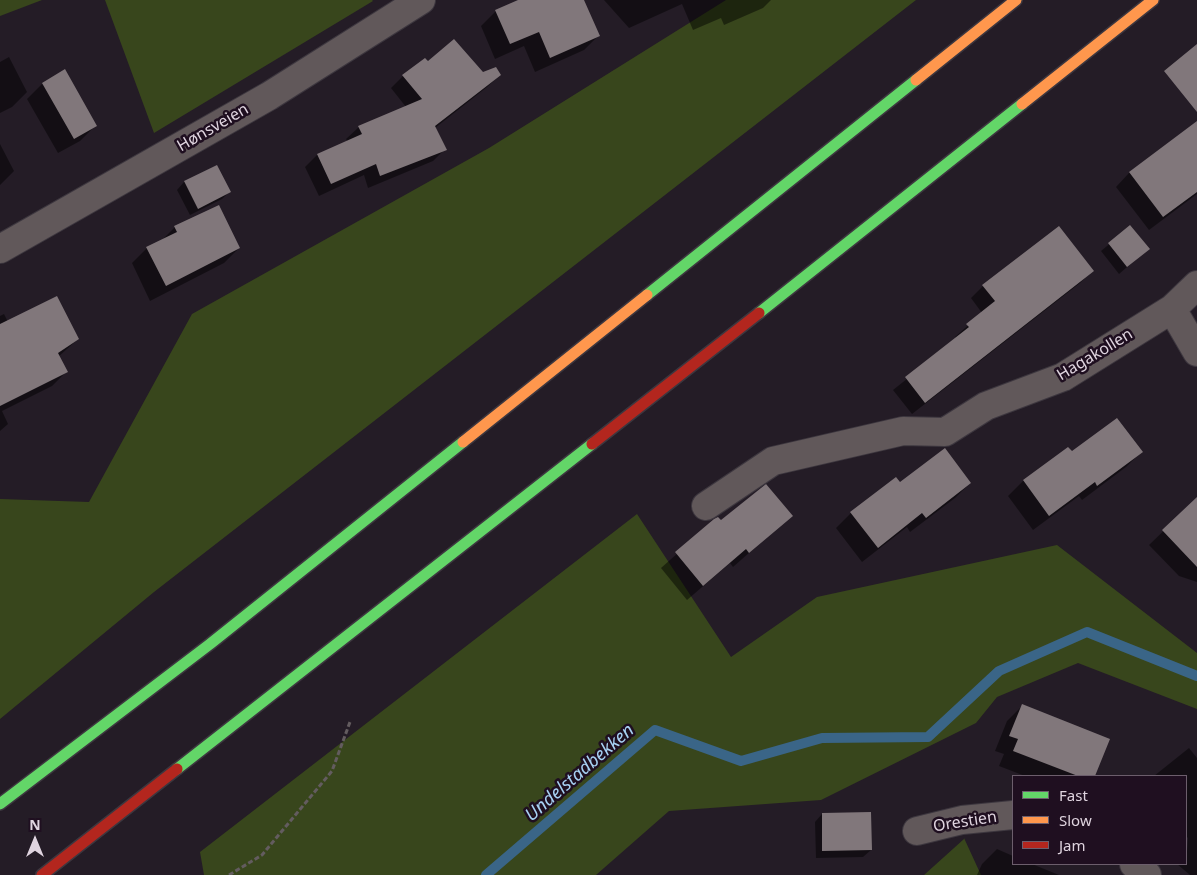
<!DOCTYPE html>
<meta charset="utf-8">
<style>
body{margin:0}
#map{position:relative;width:1197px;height:875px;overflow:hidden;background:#241c26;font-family:"Noto Sans",sans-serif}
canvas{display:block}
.legend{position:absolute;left:1012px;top:775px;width:175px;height:90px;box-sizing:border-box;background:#1f0f20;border:1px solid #6c5e6c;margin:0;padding:6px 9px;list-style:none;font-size:15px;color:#dfd4df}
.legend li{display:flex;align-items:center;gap:10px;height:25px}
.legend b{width:25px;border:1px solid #6c5e6c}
.north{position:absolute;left:10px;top:815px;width:50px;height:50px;-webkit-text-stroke:4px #1f0f20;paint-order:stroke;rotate:0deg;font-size:14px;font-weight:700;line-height:20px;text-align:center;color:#dfd4df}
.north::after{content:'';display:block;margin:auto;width:18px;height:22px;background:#dfd4df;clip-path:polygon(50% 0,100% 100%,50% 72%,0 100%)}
</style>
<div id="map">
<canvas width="1197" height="875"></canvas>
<ul class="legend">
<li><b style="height:6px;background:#63d668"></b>Fast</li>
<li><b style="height:6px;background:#ff974d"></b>Slow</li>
<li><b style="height:6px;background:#b3261e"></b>Jam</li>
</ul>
<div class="north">N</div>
</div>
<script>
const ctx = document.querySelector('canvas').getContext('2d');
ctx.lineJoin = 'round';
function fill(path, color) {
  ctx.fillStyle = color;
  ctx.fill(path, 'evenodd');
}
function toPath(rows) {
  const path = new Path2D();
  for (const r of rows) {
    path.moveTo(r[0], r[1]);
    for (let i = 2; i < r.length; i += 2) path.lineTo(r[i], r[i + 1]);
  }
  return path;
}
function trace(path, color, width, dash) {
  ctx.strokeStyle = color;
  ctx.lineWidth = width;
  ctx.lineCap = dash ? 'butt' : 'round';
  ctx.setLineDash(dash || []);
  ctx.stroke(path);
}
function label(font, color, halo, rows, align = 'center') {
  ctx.font = font + ' "Noto Sans",sans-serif';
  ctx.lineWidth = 5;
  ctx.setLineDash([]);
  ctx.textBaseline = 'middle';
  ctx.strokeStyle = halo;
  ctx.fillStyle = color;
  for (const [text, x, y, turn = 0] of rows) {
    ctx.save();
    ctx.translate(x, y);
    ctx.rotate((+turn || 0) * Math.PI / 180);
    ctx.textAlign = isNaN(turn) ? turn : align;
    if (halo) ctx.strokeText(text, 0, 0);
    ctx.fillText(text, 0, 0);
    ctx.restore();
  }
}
const green = toPath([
 [0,0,42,0,0,16],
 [105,0,372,0,373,1,154,133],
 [726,0,916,0,154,592,0,719,0,499,89,502,192,314,489,148],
 [637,514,731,657,817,597,1057,545,1197,653,1197,709,1078,663,997,697,976,723,821,800,669,811,596,875,204,875,200,852],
 [964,838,981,875,924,875,964,839]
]);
const shadow = toPath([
 [521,0,583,0,599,35,584,50,535,72,524,46,495,59,481,26,496,11],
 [604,0,771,0,763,8,724,25,721,18,693,30,682,4,629,28],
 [9,57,27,92,12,107,0,113,0,62],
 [427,63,483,74,500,75,487,87,435,128,445,149,433,161,368,188,364,175,319,196,305,167,317,155,348,142,346,139,359,127,406,107,391,88,403,76],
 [42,84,95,126,80,141,58,153,27,99],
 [1197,122,1197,194,1149,230,1116,187,1129,173],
 [0,144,14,171,0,185],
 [216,166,229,192,222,199,190,215,177,190,184,182],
 [175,227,239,248,224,263,150,301,132,263,147,248,161,241],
 [1130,227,1148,249,1119,274,1101,251],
 [1092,271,1080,283,912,414,893,390,957,339,955,337,982,313,971,298,983,286],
 [4,314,8,322,78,339,58,357,66,372,52,386,2,411,8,424,0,431,0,316],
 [1068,448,1071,452,1141,452,1126,467,1082,500,1079,496,1033,530,1008,496,1023,481],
 [900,483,970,483,955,498,910,532,907,527,862,562,836,528,851,513],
 [1181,514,1197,520,1197,582,1179,576,1149,545],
 [791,516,733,567,730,563,687,600,661,568,715,520,721,522],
 [1022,706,1108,740,1094,776,1025,776,999,766,1004,754,995,751,1007,721],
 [1189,748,1197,758,1197,875,1190,875,1177,864,1186,864,1188,838,1186,836,1186,776,1154,776],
 [822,814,871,850,863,857,816,858,815,822],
 [997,849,1013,856,1013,864,1032,864,1059,875,977,875,982,864]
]);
const stream = toPath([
 [486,875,655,730,741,761,822,738,928,737,999,671,1087,632,1197,676]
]);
const building = toPath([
 [518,0,584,0,600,36,550,58,539,32,510,44,495,10],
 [454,39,483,72,496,67,501,75,435,126,447,150,380,176,376,164,331,184,317,154,362,134,358,126,422,99,402,75,425,58,428,61],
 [1197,44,1197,112,1164,71],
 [65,69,97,126,74,139,42,83],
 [1197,121,1197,192,1163,217,1129,172],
 [217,165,231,192,198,209,184,181],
 [219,205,240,248,166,286,146,247,177,232,174,226],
 [1130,225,1150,249,1127,267,1108,243],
 [1059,226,1094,271,925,403,905,377,969,327,966,324,995,301,982,285],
 [57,296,79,339,58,353,68,372,0,406,0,324],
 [1117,418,1143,452,1097,486,1095,482,1049,516,1023,480,1068,447,1072,451],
 [945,448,971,483,926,518,922,513,878,548,850,512,896,477,900,482],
 [766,484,793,516,749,553,746,549,703,586,675,552,714,519,718,517,721,520],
 [1197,497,1197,567,1162,530],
 [1022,704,1110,739,1095,776,1078,776,1013,751,1018,739,1009,736],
 [871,812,872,850,822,851,822,813]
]);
const path = toPath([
 [229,875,262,855,332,771,350,722]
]);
const street = toPath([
 [0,249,269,96,421,0],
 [1172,309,1197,352],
 [706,506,773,461,903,431,945,432,986,406,1063,377,1172,309,1197,285],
 [917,831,962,820,1013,815],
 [1134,864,1147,875]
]);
const fast = toPath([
 [647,295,916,80],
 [759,313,1022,104],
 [177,769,592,444],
 [0,804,210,644,463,442]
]);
const slow = toPath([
 [916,80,1016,0],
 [1022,104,1153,0],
 [463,442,647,295]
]);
const jam = toPath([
 [592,444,759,313],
 [42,875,177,769]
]);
const streetNames = [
 ["Hønsveien",213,128,-30],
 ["Hagakollen",1095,355,-31],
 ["Orestien",965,822,-9]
];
const waterNames = [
 ["Undelstadbekken",580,773,-41]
];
fill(green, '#38461c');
fill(shadow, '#0007');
trace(stream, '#3a6587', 10);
fill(building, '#81777b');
trace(street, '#3d373f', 30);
trace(fast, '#3d373f', 14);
trace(slow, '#3d373f', 14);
trace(jam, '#3d373f', 14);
trace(path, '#635c5f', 3, [5, 2.5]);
trace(street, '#61585a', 28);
trace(fast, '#63d668', 11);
trace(slow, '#ff974d', 11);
trace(jam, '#b3261e', 11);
label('16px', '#dfd4df', '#1f0f20', streetNames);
label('italic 18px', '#a7d1f3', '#1f0f20', waterNames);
</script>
